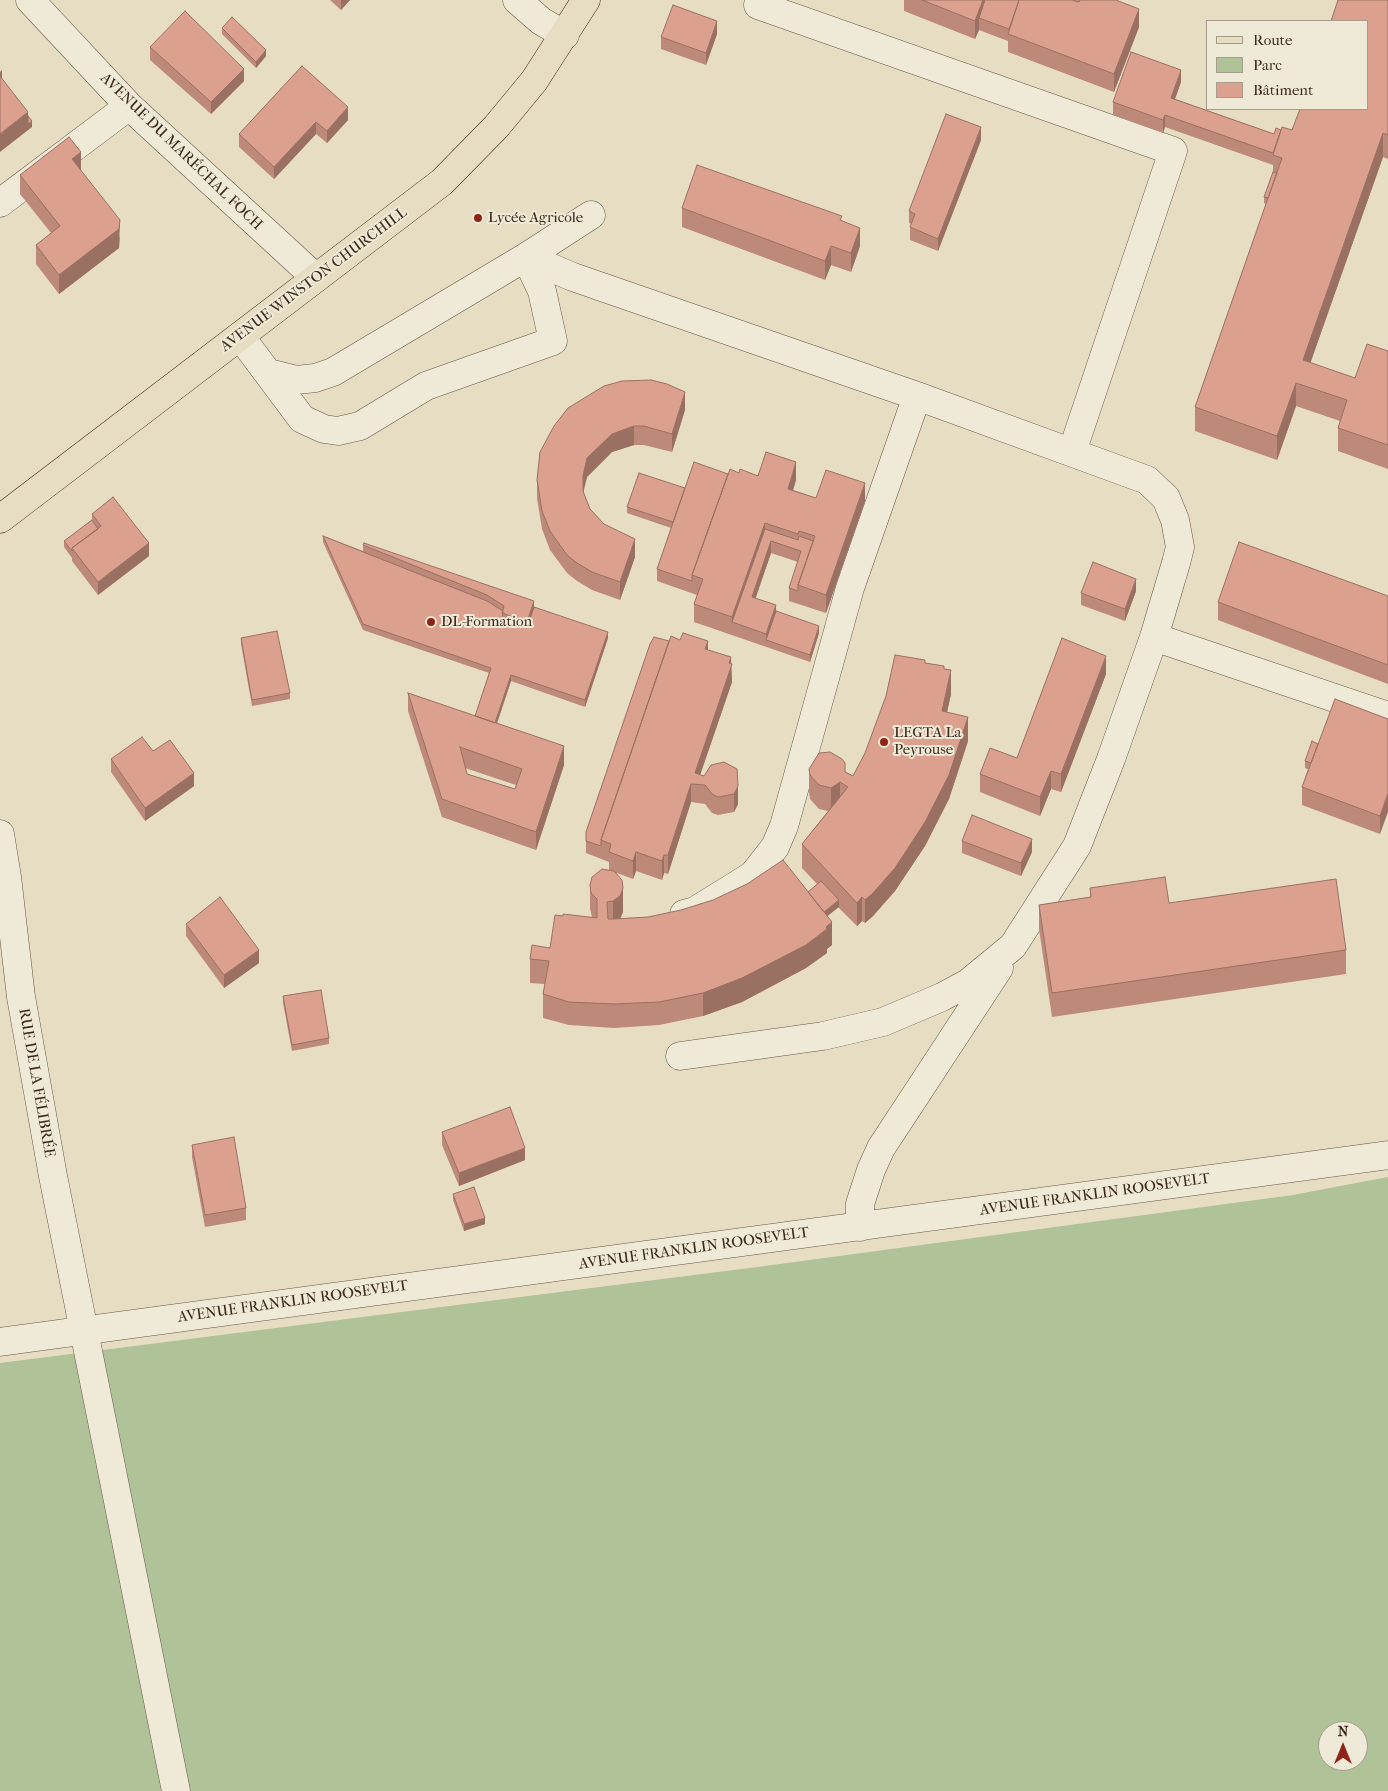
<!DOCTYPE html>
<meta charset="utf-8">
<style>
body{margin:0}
#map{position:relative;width:1388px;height:1791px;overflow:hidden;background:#e7ddc2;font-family:"IM FELL French Canon",serif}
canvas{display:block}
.legend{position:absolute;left:1206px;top:20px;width:162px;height:90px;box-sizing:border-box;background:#efe9d7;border:1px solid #a79c8c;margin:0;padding:6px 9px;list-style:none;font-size:15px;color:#3c291c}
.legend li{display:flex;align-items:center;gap:10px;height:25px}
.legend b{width:25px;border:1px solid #a79c8c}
.north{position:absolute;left:1318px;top:1721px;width:50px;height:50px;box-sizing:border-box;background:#efe9d7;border:1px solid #a79c8c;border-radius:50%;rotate:0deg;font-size:14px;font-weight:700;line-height:20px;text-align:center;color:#3c291c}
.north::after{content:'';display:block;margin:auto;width:18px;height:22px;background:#8f2418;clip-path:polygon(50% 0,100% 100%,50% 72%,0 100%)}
</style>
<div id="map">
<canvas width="1388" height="1791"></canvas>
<ul class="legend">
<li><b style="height:6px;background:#e7ddc2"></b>Route</li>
<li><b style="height:14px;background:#afc298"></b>Parc</li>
<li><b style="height:14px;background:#dca08e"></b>Bâtiment</li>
</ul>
<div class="north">N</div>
</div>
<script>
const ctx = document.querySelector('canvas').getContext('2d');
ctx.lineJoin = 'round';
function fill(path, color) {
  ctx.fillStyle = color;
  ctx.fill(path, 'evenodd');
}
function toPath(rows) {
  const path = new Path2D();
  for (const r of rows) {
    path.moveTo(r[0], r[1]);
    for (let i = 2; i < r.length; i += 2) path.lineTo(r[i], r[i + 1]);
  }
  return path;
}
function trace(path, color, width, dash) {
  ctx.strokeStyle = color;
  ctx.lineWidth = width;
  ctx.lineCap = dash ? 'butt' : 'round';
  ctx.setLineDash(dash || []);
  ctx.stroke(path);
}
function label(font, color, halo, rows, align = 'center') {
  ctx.font = font + ' "IM FELL French Canon",serif';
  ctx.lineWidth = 4;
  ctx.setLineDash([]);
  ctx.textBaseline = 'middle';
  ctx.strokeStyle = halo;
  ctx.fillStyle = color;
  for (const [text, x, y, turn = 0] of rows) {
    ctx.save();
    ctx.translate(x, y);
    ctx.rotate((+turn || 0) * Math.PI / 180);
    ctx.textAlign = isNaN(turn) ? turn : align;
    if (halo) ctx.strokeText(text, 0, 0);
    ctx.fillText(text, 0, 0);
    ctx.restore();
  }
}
const green = toPath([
 [1388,1177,1388,1791,0,1791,0,1363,765,1266,1293,1195],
 [1328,1731,1358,1731,1358,1761,1328,1761]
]);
const minor = toPath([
 [30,0,129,106,316,278],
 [517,0,541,21,565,35],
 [758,5,1173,151,1072,452],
 [0,203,129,106],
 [526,257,573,277,917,396,1147,480,1166,498,1175,520,1180,547,1176,563,1154,637,1111,759,1077,846,1013,946,968,983,942,997,883,1022,823,1036,680,1056],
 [240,336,302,419,324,429,338,431,360,426,426,386,553,341,542,291,526,257],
 [269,373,297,380,315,378,333,372,526,257,591,215],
 [1154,637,1388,716],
 [0,834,7,877,21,997,53,1176,176,1791],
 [684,914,695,911,753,875,775,847,784,826,850,588,917,396],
 [860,1227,860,1204,871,1170,881,1148,999,968],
 [0,1342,1388,1155]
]);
const major = toPath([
 [0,519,442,182,496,127,534,81,586,0]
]);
const wall = toPath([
 [330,0,350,0,341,10],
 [904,0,1116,0,1139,27,1114,92,1008,52,1008,41,979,30,975,39,904,11],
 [1388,0,1388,159,1383,157,1310,363,1355,378,1388,351,1388,469,1338,451,1338,428,1340,421,1296,406,1277,460,1195,431,1195,407,1266,204,1264,203,1264,197,1273,172,1273,165,1165,127,1163,133,1113,115,1113,102,1181,82,1175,99,1274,134,1292,130],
 [222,28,266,56,256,68,222,34],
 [717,34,706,65,661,49,661,37],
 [150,47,244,81,211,114,150,60],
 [302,66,348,120,327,143,316,134,274,179,239,147,239,134],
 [981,140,938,251,910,240,910,227,911,224,909,223,909,211],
 [81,170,120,238,119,248,59,294,36,264,36,245,51,233,20,194,20,175],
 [682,208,842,221,860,246,851,272,831,265,825,280,682,227],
 [685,410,672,452,644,445,634,445,612,452,587,477,583,491,590,509,635,557,620,600,592,590,577,581,567,573,550,550,542,529,537,498,537,480,540,452],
 [739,473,796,480,793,490,816,498,865,501,826,613,789,601,789,588,798,562,771,553,755,598,776,611,819,633,810,662,694,622,694,604,697,595,657,581,657,569,671,528,627,513,627,507,685,488,728,474],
 [92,514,149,556,98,595,72,561,72,558,64,547,64,541,92,520],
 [323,536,363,551,363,545,534,607,608,638,585,707,511,681,497,723,564,765,536,850,442,817,408,711,408,693,475,716,489,673,363,630,323,542],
 [465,768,516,785,515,789,467,774],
 [1136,591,1125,621,1081,605,1081,593],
 [1388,596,1388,684,1218,620,1218,602],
 [241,638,290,693,290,699,252,706,241,644],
 [669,641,708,650,731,664,732,682,700,775,704,776,724,762,738,804,734,812,718,815,712,813,705,804,691,802,668,874,664,873,662,880,636,871,633,879,617,873,623,912,620,919,648,917,808,892,817,884,802,868,802,844,828,811,819,809,810,799,809,792,809,769,845,772,853,776,925,663,944,669,951,694,947,712,968,741,949,799,925,846,895,891,873,916,865,923,862,921,857,926,838,907,827,916,832,945,827,949,827,953,806,968,742,1002,703,1016,659,1025,614,1028,569,1025,543,1018,543,994,545,984,530,983,530,959,550,948,563,916,592,917,590,909,590,885,609,870,609,862,586,853,586,832],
 [1106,674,1061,792,1051,789,1040,816,980,792,980,774,1017,758],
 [1388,719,1380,834,1302,805,1302,787,1308,769,1305,768,1305,761,1318,744],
 [111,759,194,786,145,821,111,772],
 [962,841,1032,852,1021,876,962,853],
 [1090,888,1169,903,1346,950,1346,974,1052,1017,1039,929,1039,905,1090,897],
 [186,924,259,963,224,988,186,936],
 [283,996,329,1038,329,1044,292,1051,283,1003],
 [442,1132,525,1160,459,1186,442,1145],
 [192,1145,246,1208,246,1220,205,1227,192,1157],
 [453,1194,485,1224,464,1231,453,1200]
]);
const shadedWall = toPath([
 [341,0,350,0,341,10],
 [983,0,990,0,979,18,979,30,975,39,975,21],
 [1139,9,1139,27,1114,92,1114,74],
 [717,21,717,34,706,65,706,53],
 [266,50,266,56,256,68,256,62],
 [244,69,244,81,211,114,211,102],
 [2,70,2,89,0,91,0,72],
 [1181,70,1181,82,1171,110,1171,98],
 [348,107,348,120,327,143,327,131],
 [28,112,28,124,32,121,32,127,0,152,0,134],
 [1165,115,1165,127,1163,133,1163,120],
 [316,122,316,134,274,179,274,167],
 [981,127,981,140,938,251,938,239],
 [1383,133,1383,157,1303,384,1303,360],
 [81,152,81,171,72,159],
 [120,220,119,248,59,294,59,275],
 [860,228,860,246,851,272,851,253],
 [831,246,831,265,825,280,825,261],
 [1296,383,1296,406,1277,460,1277,436],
 [685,392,685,410,672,452,672,434],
 [634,426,634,445,612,452,587,477,583,494,583,476,587,458,612,434],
 [796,462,796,480,788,507,788,489],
 [865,483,865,501,826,613,826,595],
 [765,523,765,541,732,622,732,635,732,617],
 [635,539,635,557,620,600,620,582],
 [771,541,771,553,752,609,752,597],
 [149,543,149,556,98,595,98,582],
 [1136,579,1136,591,1125,621,1125,609],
 [534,601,534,614,527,634,527,622],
 [776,605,776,618,766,640,766,634],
 [819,626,819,633,810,662,810,655],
 [608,632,608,638,585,707,585,700],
 [708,641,708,659,705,649],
 [1106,656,1106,674,1061,792,1061,774],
 [731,657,732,682,697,784,695,773],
 [951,670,951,694,942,735,942,711],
 [511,675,511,681,491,741,491,735],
 [968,717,968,741,949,799,925,846,895,891,873,916,865,923,865,900],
 [564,746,564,765,536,850,536,832],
 [1051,771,1051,789,1040,816,1040,797],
 [194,773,194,786,145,821,145,808],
 [840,782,840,806,831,811,831,788],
 [691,784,691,802,668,874,668,855],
 [738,786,738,804,734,812,734,794],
 [1388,793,1388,812,1380,834,1380,816],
 [1032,839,1032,852,1021,876,1021,863],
 [636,852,636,871,633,879,633,861],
 [664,855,664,873,662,880,662,861],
 [623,888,623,912,620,919,613,925,613,901],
 [862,897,862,921,857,926,857,903],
 [839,900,839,907,816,925,816,919],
 [832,922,832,945,827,949,827,953,806,968,742,1002,703,1016,703,993,826,927],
 [259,950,259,963,224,988,224,975],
 [525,1148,525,1160,459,1186,459,1173],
 [485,1218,485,1224,464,1231,464,1224]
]);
const building = toPath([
 [922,0,983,0,975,21,922,0],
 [985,0,1019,0,1009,29,979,18,985,0],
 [1019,0,1072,0,1079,2,1080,0,1116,0,1139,9,1114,74,1008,34,1019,0],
 [1338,0,1388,0,1388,135,1383,133,1303,360,1355,378,1367,344,1388,351,1388,445,1338,428,1347,400,1296,383,1277,436,1195,407,1282,158,1273,155,1282,127,1292,130,1300,109,1367,109,1367,21,1331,21,1338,0],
 [673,5,717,21,706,53,661,37,673,5],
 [185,11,244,69,211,102,150,47,185,11],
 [232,17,266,50,256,62,222,28,232,17],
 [1131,52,1181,70,1171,98,1274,134,1276,128,1281,130,1273,153,1165,115,1163,120,1113,102,1131,52],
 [302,66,348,107,327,131,316,122,274,167,239,134,302,66],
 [0,76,28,112,0,134,0,76],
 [946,114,981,127,938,239,910,227,915,214,909,211,946,114],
 [28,116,32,121,28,124,28,116],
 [69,137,81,152,72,159,120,220,119,229,59,275,36,245,60,226,20,175,69,137],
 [697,165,842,216,840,220,860,228,851,253,831,246,825,261,682,208,697,165],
 [1273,172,1277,173,1268,198,1264,197,1273,172],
 [651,380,667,384,685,392,672,434,644,426,634,426,612,434,587,458,583,476,583,491,590,509,604,524,635,539,620,582,592,572,577,563,567,555,550,531,542,511,537,480,540,452,554,426,568,408,604,386,622,381,651,380],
 [766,452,796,462,788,489,816,498,826,470,865,483,826,595,798,585,815,536,799,531,798,534,765,523,732,617,694,604,703,579,692,575,730,469,739,473,740,469,758,476,766,452],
 [694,462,728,474,692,575,692,581,657,569,694,462],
 [639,473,685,488,673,522,627,507,639,473],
 [113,497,149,543,98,582,72,548,101,526,92,514,113,497],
 [92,520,98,529,72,548,72,551,64,541,92,520],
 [765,529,798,540,799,536,813,541,798,585,798,591,789,588,801,551,771,541,752,597,776,605,766,634,732,622,765,529],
 [323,536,487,601,503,611,502,620,527,628,534,607,608,632,585,700,511,675,495,723,475,716,491,668,363,624,323,536],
 [1239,542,1388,596,1388,665,1218,602,1239,542],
 [364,543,534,601,527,622,502,613,504,606,487,595,363,545,364,543],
 [1093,562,1136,579,1125,609,1081,593,1093,562],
 [776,611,819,626,810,655,766,640,776,611],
 [277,631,290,693,252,700,241,638,277,631],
 [683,633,708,641,705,649,731,657,729,663,732,664,695,773,704,776,711,765,724,762,737,769,738,786,734,794,718,797,712,794,705,785,691,784,668,855,664,855,662,861,636,852,633,861,609,852,611,844,601,840,671,636,680,640,683,633],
 [654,637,669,641,601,840,601,846,586,841,586,832,650,644,654,637],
 [1062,638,1106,656,1061,774,1051,771,1040,797,980,774,990,748,1017,758,1062,638],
 [895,655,925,660,925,663,944,666,944,669,951,670,942,711,968,717,949,775,925,822,895,868,873,893,865,900,862,897,857,903,802,844,848,787,840,782,831,788,819,785,810,775,809,769,819,753,830,752,842,759,845,763,845,772,853,776,865,753,886,696,895,655],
 [408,693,564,746,536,832,442,799,408,693],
 [460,747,522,769,515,789,467,774,460,747],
 [1335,699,1388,719,1388,793,1380,816,1302,787,1335,699],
 [142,737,153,751,170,740,194,773,145,808,111,759,142,737],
 [1312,741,1318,744,1311,763,1305,761,1312,741],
 [972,815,1032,839,1021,863,962,841,972,815],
 [783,860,832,922,826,927,827,929,806,945,742,978,703,993,659,1002,614,1004,569,1002,543,994,549,961,530,959,532,945,550,948,555,915,563,916,563,914,597,918,597,899,591,893,590,885,592,877,602,869,614,871,622,880,623,888,620,896,613,901,607,902,608,919,614,919,648,917,681,910,713,900,747,884,783,860],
 [1165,877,1169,903,1336,879,1346,950,1052,993,1039,905,1091,897,1090,888,1165,877],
 [821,881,839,900,824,912,808,892,821,881],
 [220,897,259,950,224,975,186,924,220,897],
 [321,990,329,1038,292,1045,283,996,321,990],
 [510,1107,525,1148,459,1173,442,1132,510,1107],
 [234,1137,246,1208,205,1215,192,1145,234,1137],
 [474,1187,485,1218,464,1224,453,1194,474,1187]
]);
const markers = [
 [478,218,5,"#8f2418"],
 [431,622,5,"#8f2418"],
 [884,742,5,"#8f2418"]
];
const streetNames = [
 ["AVENUE DU MARÉCHAL FOCH",181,152,44],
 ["AVENUE WINSTON CHURCHILL",314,280,-37],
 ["RUE DE LA FÉLIBRÉE",36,1083,80],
 ["AVENUE FRANKLIN ROOSEVELT",1095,1195,-8],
 ["AVENUE FRANKLIN ROOSEVELT",694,1249,-8],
 ["AVENUE FRANKLIN ROOSEVELT",293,1302,-8]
];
const poiNames = [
 ["Lycée Agricole",488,218],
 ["DL-Formation",441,622],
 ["LEGTA La",894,733],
 ["Peyrouse",894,750]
];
fill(green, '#afc298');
trace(minor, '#675646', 29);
trace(major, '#3c291c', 29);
trace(minor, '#efe9d7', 28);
trace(major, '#e7ddc2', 28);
fill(wall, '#bd8a7a');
fill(shadedWall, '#9a7063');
fill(building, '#dca08e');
trace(building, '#9a7063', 1);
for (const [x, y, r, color] of markers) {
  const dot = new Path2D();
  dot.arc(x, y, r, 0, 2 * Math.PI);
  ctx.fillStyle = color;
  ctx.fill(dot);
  trace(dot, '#efe9d7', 2);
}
label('15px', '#3c291c', '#efe9d7', streetNames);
label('15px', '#3c291c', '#efe9d7', poiNames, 'left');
</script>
